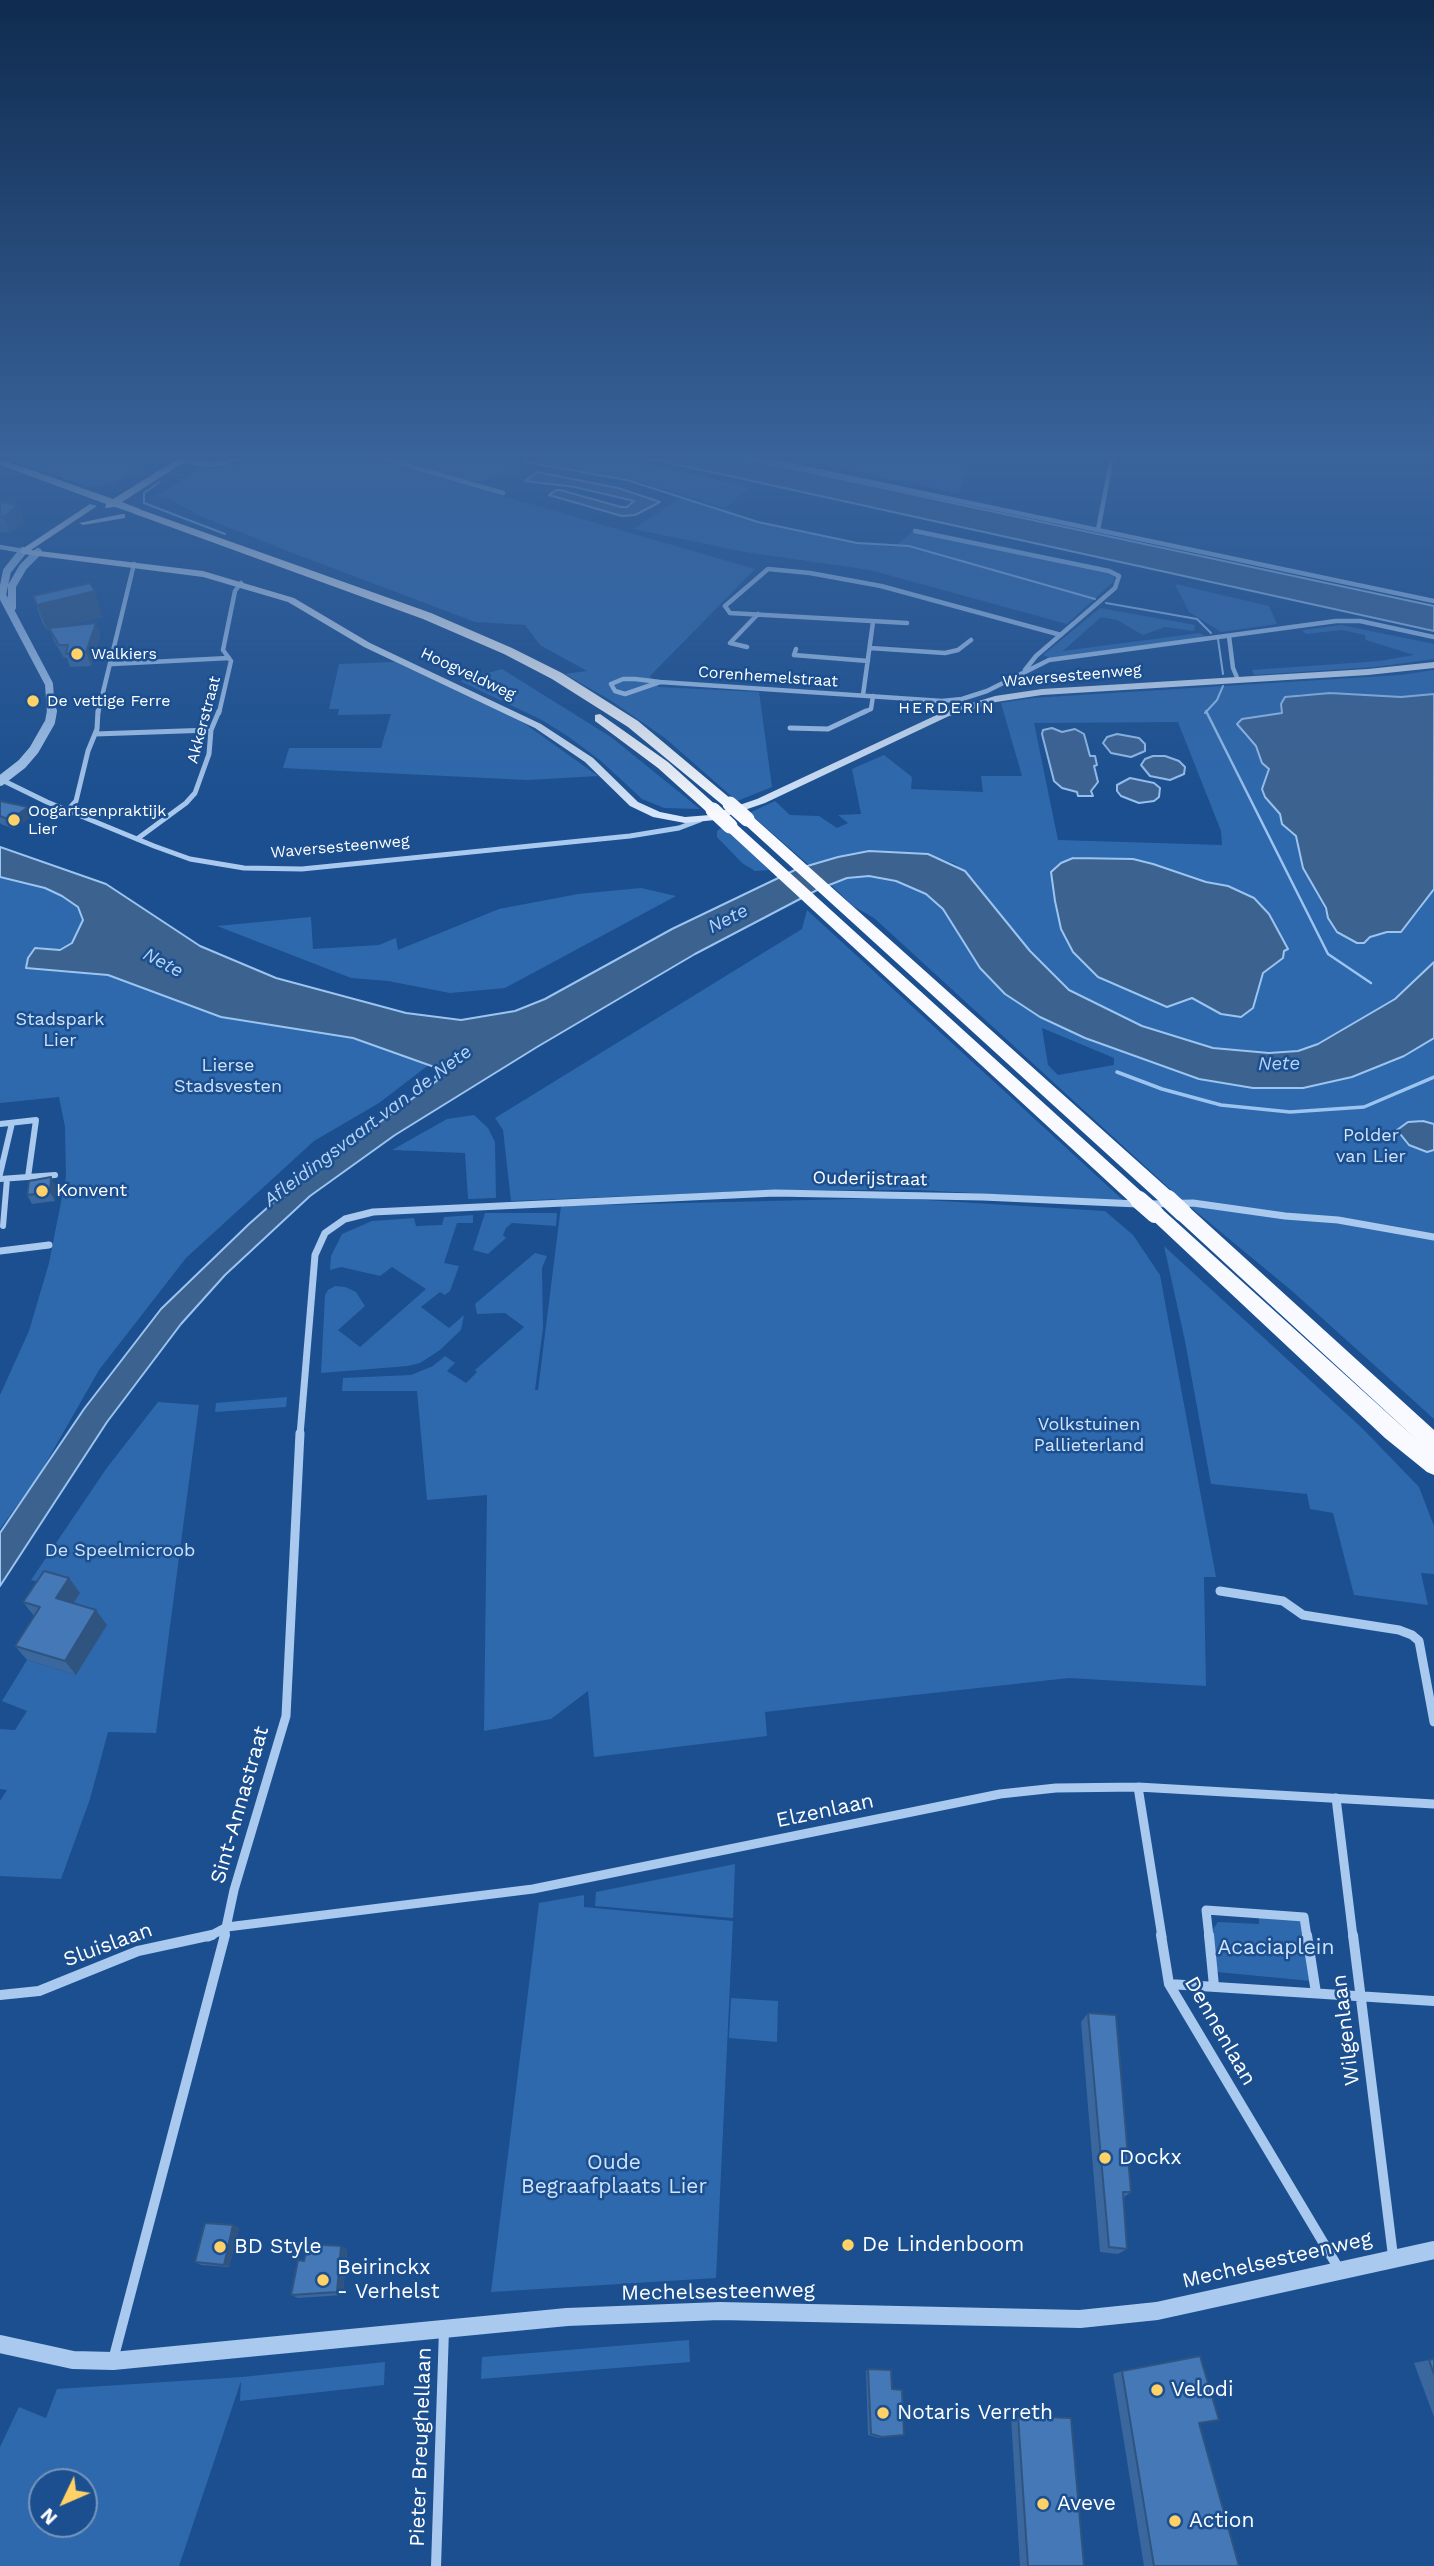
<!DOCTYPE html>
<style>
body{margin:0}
#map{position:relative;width:1434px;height:2566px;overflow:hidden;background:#1b4f8f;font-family:"Work Sans",sans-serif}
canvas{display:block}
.north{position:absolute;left:28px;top:2468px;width:70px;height:70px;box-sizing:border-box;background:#1b4f8f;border:2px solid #7695bc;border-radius:50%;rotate:226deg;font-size:19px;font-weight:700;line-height:28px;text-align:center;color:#fff}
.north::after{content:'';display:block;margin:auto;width:24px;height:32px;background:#ffd166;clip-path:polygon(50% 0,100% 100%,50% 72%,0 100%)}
</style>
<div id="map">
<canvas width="1434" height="2566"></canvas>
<div class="north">N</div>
</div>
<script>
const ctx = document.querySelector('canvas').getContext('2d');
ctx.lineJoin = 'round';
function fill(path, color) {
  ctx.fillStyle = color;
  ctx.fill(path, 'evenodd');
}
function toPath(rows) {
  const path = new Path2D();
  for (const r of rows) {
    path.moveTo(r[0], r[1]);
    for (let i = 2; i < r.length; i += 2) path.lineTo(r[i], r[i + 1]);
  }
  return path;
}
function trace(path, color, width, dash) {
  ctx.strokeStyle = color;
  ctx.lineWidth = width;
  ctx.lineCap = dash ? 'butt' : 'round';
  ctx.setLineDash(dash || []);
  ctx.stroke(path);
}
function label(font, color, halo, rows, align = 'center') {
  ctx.font = font + ' "Work Sans",sans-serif';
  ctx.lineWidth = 5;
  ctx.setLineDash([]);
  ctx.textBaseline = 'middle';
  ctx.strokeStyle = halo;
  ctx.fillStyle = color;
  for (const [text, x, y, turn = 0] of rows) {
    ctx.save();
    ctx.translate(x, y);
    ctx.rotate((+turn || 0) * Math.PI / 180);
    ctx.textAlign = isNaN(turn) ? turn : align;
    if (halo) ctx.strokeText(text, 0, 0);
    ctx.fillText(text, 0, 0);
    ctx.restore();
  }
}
const green = toPath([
 [3,457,146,457,151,458,114,484,95,487,85,486],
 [250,457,368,457,755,569,650,676,658,687,759,692,772,787,737,801,665,738,610,700,565,674,587,671,540,645,525,625,475,622,285,550,198,515,168,498,154,497,198,471,243,463],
 [386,457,529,457,521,464,483,482,471,481],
 [540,457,612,457,752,487,724,508,630,479,532,462],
 [790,457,972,457,959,494],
 [682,497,758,522,857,543,894,547,912,532,1107,572,1114,576,1114,581,1067,624,870,570,745,552,633,529],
 [1175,584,1269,606,1277,624,1221,632,1189,612],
 [1100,608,1195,625,1194,631,1165,627,1143,635,1117,620,1101,617,1063,651,1200,633,1206,637,1050,658,1043,655],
 [1341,625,1434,644,1434,659,1375,667,1254,675,1252,670,1380,661,1414,655,1366,640,1365,635,1342,630,1306,634,1302,630],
 [395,662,521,721,598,776,527,780,283,768,289,748,381,748,391,714,338,715,339,709,329,709,339,664],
 [502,669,611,737,700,809,664,808,642,799,601,761,569,737,542,720,460,681],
 [1434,670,1434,694,1401,697,1299,694,1282,713,1266,716,1243,734,1256,746,1262,763,1269,769,1264,783,1289,832,1296,835,1303,868,1337,932,1357,943,1364,943,1369,937,1392,930,1397,932,1418,912,1434,889,1434,962,1429,968,1399,996,1357,1023,1318,1044,1298,1051,1269,1053,1213,1048,1142,1026,1069,990,1030,951,974,880,955,864,928,854,869,851,809,865,749,813,775,801,790,815,819,816,837,828,848,823,838,815,861,814,852,769,884,755,912,777,911,789,983,792,981,776,1022,776,1001,703,1033,698,1401,675],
 [1178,722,1221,831,1222,845,1058,840,1034,723],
 [1073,858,1133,859,1153,864,1206,882,1228,886,1254,898,1269,914,1284,951,1283,958,1263,973,1253,1008,1230,1015,1221,1014,1197,999,1188,998,1167,1007,1098,977],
 [723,827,762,863,769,870,755,871,742,863,717,837,717,831],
 [869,876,896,881,926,894,943,909,980,968,1005,994,1040,1017,1085,1038,1199,1079,1253,1088,1303,1088,1352,1077,1404,1056,1434,1038,1434,1419,1292,1291,1182,1200,874,918,853,906,830,884,847,878],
 [1042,1028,1114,1058,1114,1065,1058,1075,1048,1065],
 [0,877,45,888,62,896,78,907,83,920,72,943,60,950,38,947,29,968,108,975,221,1017,353,1038,430,1064,379,1103,314,1141,186,1258,99,1370,39,1475,0,1529,0,1395,29,1331,49,1263,66,1177,65,1127,59,1097,0,1103],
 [641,888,676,896,505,988,450,993,388,981,351,978,217,926,311,917,313,949,379,945,396,938,398,950,499,909,578,894],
 [807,910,1124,1201,917,1190,772,1190,511,1201,503,1130,495,1118,802,929],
 [474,1115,488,1128,495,1142,496,1198,468,1199,465,1153,392,1150,447,1119],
 [893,1198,1105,1211,1133,1235,1160,1275,1216,1577,1204,1577,1206,1686,1069,1678,851,1702,765,1712,767,1736,594,1757,588,1691,551,1719,484,1731,487,1495,427,1500,417,1391,342,1391,343,1378,411,1375,433,1366,445,1356,455,1363,447,1371,466,1383,477,1372,475,1370,524,1327,505,1313,477,1314,475,1304,535,1253,547,1256,542,1268,543,1328,535,1390,538,1390,561,1206],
 [485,1213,557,1213,556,1226,512,1223,506,1228,503,1235,506,1238,488,1254,473,1250],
 [473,1215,473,1223,457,1223,444,1263,459,1266,450,1291,445,1295,440,1292,421,1307,449,1328,464,1315,461,1330,440,1350,420,1363,408,1366,321,1373,325,1295,328,1290,335,1286,345,1287,356,1292,365,1306,338,1330,360,1347,426,1289,392,1267,380,1276,341,1267,330,1270,331,1256,342,1234,372,1221,414,1218,416,1226,442,1225,444,1217],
 [1164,1246,1363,1429,1419,1487,1434,1526,1434,1574,1421,1573,1428,1605,1354,1595,1333,1513,1310,1509,1307,1494,1211,1484,1185,1341],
 [287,1397,286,1407,215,1412,216,1403],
 [158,1402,199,1405,156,1733,108,1732,90,1799,61,1879,0,1876,0,1801,7,1790,0,1789,0,1729,15,1730,27,1711,2,1701,27,1660,76,1675,67,1613,79,1593,31,1580,106,1469],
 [735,1864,733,1918,595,1906,596,1892],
 [584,1895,584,1907,733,1921,716,2278,491,2292,539,1903],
 [1259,1915,1302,1918,1311,1981,1217,1972,1211,1932,1218,1922,1259,1924],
 [731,1998,778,2001,777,2042,729,2038],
 [689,2340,690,2362,481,2379,482,2357],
 [385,2362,384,2385,240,2401,241,2381,179,2566,0,2566,0,2447,19,2407,46,2418,57,2389,242,2377],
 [42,2482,84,2482,84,2524,42,2524]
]);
const water = toPath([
 [643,457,738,457,1434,606,1434,631,643,457],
 [537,472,618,488,660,502,635,515,622,516,549,495,556,490,560,490,621,507,627,507,634,501,575,487,525,481,537,472],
 [1330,693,1401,697,1434,694,1434,889,1401,932,1387,932,1370,937,1364,943,1357,943,1337,932,1328,918,1326,908,1303,868,1296,836,1282,824,1280,814,1265,797,1262,789,1269,769,1262,763,1256,746,1237,724,1242,719,1282,713,1281,704,1285,697,1330,693],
 [1052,728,1062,732,1075,729,1084,734,1090,756,1095,756,1097,765,1094,766,1098,782,1091,791,1093,796,1078,796,1077,792,1062,788,1054,781,1042,734,1043,730,1052,728],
 [1117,734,1139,738,1145,744,1145,751,1131,757,1111,753,1103,743,1107,737,1117,734],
 [1153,756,1165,756,1179,761,1185,767,1184,774,1170,780,1150,776,1141,765,1145,759,1153,756],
 [1130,778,1154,783,1160,788,1159,797,1154,801,1139,803,1121,796,1117,791,1117,785,1130,778],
 [0,847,106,884,200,946,276,978,406,1013,461,1020,515,1011,545,999,672,929,797,869,838,857,869,851,928,854,965,871,1030,951,1069,990,1142,1026,1213,1048,1269,1053,1298,1051,1318,1044,1395,999,1434,962,1434,1038,1404,1056,1352,1077,1303,1088,1253,1088,1199,1079,1085,1038,1040,1017,1005,994,980,968,943,909,926,894,896,881,869,876,847,878,819,889,695,954,537,1047,395,1135,310,1196,225,1275,181,1324,107,1422,0,1586,0,1533,84,1409,161,1309,249,1224,294,1184,438,1080,435,1077,440,1069,353,1038,221,1017,108,975,26,968,28,958,35,948,60,950,72,943,83,920,78,907,62,896,45,888,0,877,0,847],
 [1073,858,1133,859,1153,864,1206,882,1228,886,1254,898,1269,914,1288,949,1284,951,1283,958,1263,973,1253,1008,1241,1017,1221,1014,1192,998,1167,1007,1098,977,1073,952,1061,929,1055,901,1051,872,1061,863,1073,858],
 [1423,1121,1434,1124,1434,1150,1427,1152,1409,1145,1397,1130,1408,1122,1423,1121]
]);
const streamFar2 = toPath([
 [529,457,525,462,627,480,758,522,857,543,909,546,1095,599],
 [160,482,144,493,144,503,225,534],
 [1106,603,1197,619,1211,633],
 [1218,639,1223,674],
 [1205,713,1217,700,1223,686]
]);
const streamFar1 = toPath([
 [1206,711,1328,954,1371,983]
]);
const stream = toPath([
 [1117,1072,1162,1089,1221,1105,1290,1112,1364,1107,1434,1077]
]);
const pedestrian = toPath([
 [0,1124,36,1120,28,1177],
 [0,1174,12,1123],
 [0,1179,55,1175],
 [3,1226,7,1179]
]);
const minorFar4 = toPath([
 [378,457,503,493],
 [752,457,1434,601],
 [181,461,210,465,226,463,240,457],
 [1098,530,1112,457],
 [915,531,1109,571,1119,576,1115,588,1036,656,1025,670],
 [0,547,23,551],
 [907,623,730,613,725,606,768,569,810,573,881,586,1061,635],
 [1229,636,1233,668,1238,680],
 [747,647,730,643,758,614],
 [870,648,945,653,958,650,971,640],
 [796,649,794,655,868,661],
 [112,664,229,658],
 [623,679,635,679,660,682,625,694,615,691,611,684,623,679],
 [660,682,942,701,962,699,987,691,1049,660,1336,621,1360,621,1434,637],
 [863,695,873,622],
 [98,713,134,564],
 [219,713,231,661,223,650,235,591,241,583],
 [862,713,871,709,873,696]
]);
const minorFar3 = toPath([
 [790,728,828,729,866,711],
 [95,734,211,730],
 [2,780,47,802,154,846,190,859,244,868,302,869,630,836,679,828,700,820],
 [67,811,76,801,88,751,97,729,98,711],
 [137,839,186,803,195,793,209,754,211,730,219,711]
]);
const minorFar2 = toPath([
 [1150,1204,1193,1203,1285,1216,1338,1220,1434,1237],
 [0,1251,49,1245],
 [300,1435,315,1255,325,1233,345,1219,373,1212,775,1193,983,1197,1138,1204]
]);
const minorFar1 = toPath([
 [1220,1591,1283,1601,1303,1615,1399,1630,1412,1635,1419,1641,1434,1722],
 [1138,1787,1162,1937],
 [1336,1798,1353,1937],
 [208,1937,227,1927,533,1889,1000,1794,1056,1788,1138,1787,1434,1804],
 [224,1937,234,1890,286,1716,300,1433],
 [1209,1937,1206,1910,1304,1917,1307,1937]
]);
const minor = toPath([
 [1161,1935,1169,1984,1339,2269],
 [1209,1935,1214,1986],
 [1307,1935,1316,1993],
 [1353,1935,1393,2256],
 [1169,1984,1434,2001],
 [0,1995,39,1991,138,1951,212,1935],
 [113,2360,225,1935],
 [436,2566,444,2330]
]);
const tertiaryFar2 = toPath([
 [23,551,7,571,2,595,49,684,51,713],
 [12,607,12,586,23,567,38,552]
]);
const tertiaryFar1 = toPath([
 [0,781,22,764,34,750,50,722,52,711]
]);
const tertiary = toPath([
 [0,2344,73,2360,113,2361,567,2317,720,2311,1080,2319,1157,2311,1434,2250]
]);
const secondary = toPath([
 [90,504,97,506,31,550,203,571,294,598,370,643,541,724,593,758,638,802,660,812,685,817,710,815,757,799,943,712,995,696,1042,689,1368,669,1434,662,1434,668,1368,675,1042,695,996,702,949,716,765,803,715,820,685,823,653,817,630,806,585,762,535,728,364,647,288,602,203,577,23,554,19,551,90,504],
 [122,514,125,514,125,518,83,525,79,523,122,514]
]);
const primary = toPath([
 [181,457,192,457,122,502,140,509,141,511,136,514,115,507,105,508,106,504,0,465,0,459,113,499,181,457]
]);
const trunk = toPath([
 [136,508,431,613,512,648,562,673,638,721,737,804,730,808,725,807,628,727,552,679,504,654,423,619,132,513,132,509,136,508],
 [600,714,668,762,718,807,718,813,708,813,658,768,595,721,595,715,600,714],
 [747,815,752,816,1174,1194,1177,1199,1174,1204,1162,1204,742,822,740,819,747,815],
 [730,822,735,823,1145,1195,1148,1200,1145,1205,1133,1205,725,829,723,826,730,822],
 [1183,1206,1190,1208,1434,1430,1434,1475,1427,1472,1385,1438,1146,1214,1148,1209,1155,1207,1162,1209,1416,1439,1176,1218,1174,1213,1176,1208,1183,1206]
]);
const trunkBridgeFar1 = toPath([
 [730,804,747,819],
 [713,810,730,826]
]);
const trunkBridge = toPath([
 [1168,1199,1183,1213],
 [1139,1200,1155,1214]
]);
const wall = toPath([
 [0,502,24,521,10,533,0,532],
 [33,596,103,617,64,626,96,623,100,635,91,666,70,667,67,658,64,658,54,641,50,630,47,630,42,622],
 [0,801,28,807,32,816,14,829,1,824,0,823],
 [56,1186,55,1201,32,1204,27,1195],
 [69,1578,80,1593,73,1603,107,1625,76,1675,27,1660,15,1646,34,1616,23,1602],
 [1088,2013,1131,2192,1123,2198,1127,2249,1118,2254,1100,2252,1081,2022],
 [233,2225,239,2228,229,2267,201,2265,195,2262],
 [341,2246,347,2250,343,2295,298,2298,291,2295,304,2261],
 [1434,2359,1434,2417,1414,2363],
 [868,2369,892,2389,904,2435,879,2438,868,2435,866,2371],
 [1122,2371,1199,2423,1239,2566,1144,2566,1113,2374],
 [1018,2416,1084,2566,1020,2566,1011,2417]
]);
const shadedWall = toPath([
 [18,505,24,521,10,533,4,517],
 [95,591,103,617,47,630,37,605],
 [96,623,100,635,91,666,86,652],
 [28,807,32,816,14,829,10,820],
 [51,1177,56,1186,55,1201,50,1192],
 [69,1578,80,1593,67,1613,56,1598],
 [96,1610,107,1625,76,1675,65,1661],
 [233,2225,239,2228,229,2267,224,2265],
 [341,2246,347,2250,343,2295,337,2292]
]);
const building = toPath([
 [0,502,18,505,4,517,0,516,0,502],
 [90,583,95,591,37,605,33,596,90,583],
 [96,623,86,652,66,654,68,645,59,645,49,628,96,623],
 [0,801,28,807,10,820,0,816,0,801],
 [51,1177,50,1192,27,1195,29,1181,51,1177],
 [44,1571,69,1578,56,1598,96,1610,65,1661,15,1646,40,1607,23,1602,44,1571],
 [1088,2013,1116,2015,1131,2192,1123,2192,1127,2249,1109,2247,1088,2013],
 [205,2223,233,2225,224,2265,195,2262,205,2223],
 [308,2244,341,2246,337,2292,291,2295,298,2260,304,2261,308,2244],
 [1200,2356,1219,2420,1199,2423,1239,2566,1154,2566,1122,2371,1200,2356],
 [1434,2359,1434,2374,1429,2360,1434,2359],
 [868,2369,891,2370,892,2389,902,2390,904,2435,882,2437,871,2434,868,2369],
 [1018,2416,1071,2418,1084,2566,1028,2566,1018,2416]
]);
const markers = [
 [77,654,7,"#ffd166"],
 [33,701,7,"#ffd166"],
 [14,820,7,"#ffd166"],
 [42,1191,7,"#ffd166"],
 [1105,2158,7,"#ffd166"],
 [848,2245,7,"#ffd166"],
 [220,2247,7,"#ffd166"],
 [323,2280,7,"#ffd166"],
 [1157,2390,7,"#ffd166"],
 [883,2413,7,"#ffd166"],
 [1043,2504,7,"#ffd166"],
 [1175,2521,7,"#ffd166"]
];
const farPoinames = [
 ["Walkiers",91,654],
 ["De vettige Ferre",47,701],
 ["Oogartsenpraktijk",28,811],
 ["Lier",28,829]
];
const farStreetnames = [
 ["Hoogveldweg",468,674,25],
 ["Waversesteenweg",1072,676,-5],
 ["Corenhemelstraat",768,677,4],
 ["Akkerstraat",204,720,-75],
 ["Waversesteenweg",340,847,-5]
];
const farNeighbourhoodnames = [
 ["HERDERIN",947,708]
];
const parkNames = [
 ["Stadspark",60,1020],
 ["Lier",60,1041],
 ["Lierse",228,1066],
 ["Stadsvesten",228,1087],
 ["Polder",1371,1136],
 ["van Lier",1371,1157],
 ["Volkstuinen",1089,1425],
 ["Pallieterland",1089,1446],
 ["De Speelmicroob",120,1551]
];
const streetNames = [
 ["Ouderijstraat",870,1179,1]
];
const poiNames = [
 ["Konvent",56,1191]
];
const waterNames = [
 ["Nete",728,919,-27],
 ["Nete",163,963,28],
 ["Nete",1279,1064,-1],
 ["Afleidingsvaart van de Nete",368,1126,-37]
];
const nearStreetnames = [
 ["Sint-Annastraat",240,1805,-74],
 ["Elzenlaan",825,1811,-12],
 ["Sluislaan",108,1945,-20],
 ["Wilgenlaan",1346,2030,-97],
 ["Dennenlaan",1220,2031,60],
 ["Mechelsesteenweg",1277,2260,-13],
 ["Mechelsesteenweg",718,2292,-1],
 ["Pieter Breughellaan",421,2447,-88]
];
const nearParknames = [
 ["Acaciaplein",1276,1948],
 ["Oude",614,2163],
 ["Begraafplaats Lier",614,2187]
];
const nearPoinames = [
 ["Dockx",1119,2158],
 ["De Lindenboom",862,2245],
 ["BD Style",234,2247],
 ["Beirinckx",337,2268],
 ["- Verhelst",337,2292],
 ["Velodi",1171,2390],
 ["Notaris Verreth",897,2413],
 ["Aveve",1057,2504],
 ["Action",1189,2521]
];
fill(green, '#2e69ad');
fill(water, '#3c6290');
trace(water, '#9cc4f0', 2);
trace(streamFar2, '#9cc4f0', 2);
trace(streamFar1, '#9cc4f0', 2.5);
trace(stream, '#9cc4f0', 3.5);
trace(pedestrian, '#a9c9ee', 6);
trace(minorFar4, '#a9c9ee', 4.5);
trace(minorFar3, '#a9c9ee', 5);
trace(minorFar2, '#a9c9ee', 7);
trace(minorFar1, '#a9c9ee', 9);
trace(minor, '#a9c9ee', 10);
trace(tertiaryFar2, '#a9c9ee', 8);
trace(tertiaryFar1, '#a9c9ee', 10);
trace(tertiary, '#a9c9ee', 18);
fill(secondary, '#d6e6fa');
fill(primary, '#f0f6ff');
fill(trunk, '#f8faff');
trace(trunkBridgeFar1, '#f8faff', 15);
trace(trunkBridge, '#f8faff', 18);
fill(wall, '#3a679d');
fill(shadedWall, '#305480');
fill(building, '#4478b7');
trace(building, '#305480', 2);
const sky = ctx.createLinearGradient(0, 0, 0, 816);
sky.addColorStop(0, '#0f2b4f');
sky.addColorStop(0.56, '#39639b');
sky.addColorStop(1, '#39639b00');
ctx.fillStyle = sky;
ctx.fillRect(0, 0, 1434, 816);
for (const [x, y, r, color] of markers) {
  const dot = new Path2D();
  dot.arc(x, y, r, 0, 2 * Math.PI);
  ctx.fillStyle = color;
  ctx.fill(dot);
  trace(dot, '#1b4f8f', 2.5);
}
label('16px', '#fff', '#1b4f8f', farPoinames, 'left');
label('16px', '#fff', '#1b4f8f', farStreetnames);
ctx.letterSpacing = '2px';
label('16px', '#fff', '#1b4f8f', farNeighbourhoodnames);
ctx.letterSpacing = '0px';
label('18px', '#cfe3fa', '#1b4f8f', parkNames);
label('18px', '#fff', '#1b4f8f', streetNames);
label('18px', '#fff', '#1b4f8f', poiNames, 'left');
label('italic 19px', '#b5d3f5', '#1b4f8f', waterNames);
label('21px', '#fff', '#1b4f8f', nearStreetnames);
label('21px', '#cfe3fa', '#1b4f8f', nearParknames);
label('21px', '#fff', '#1b4f8f', nearPoinames, 'left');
</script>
